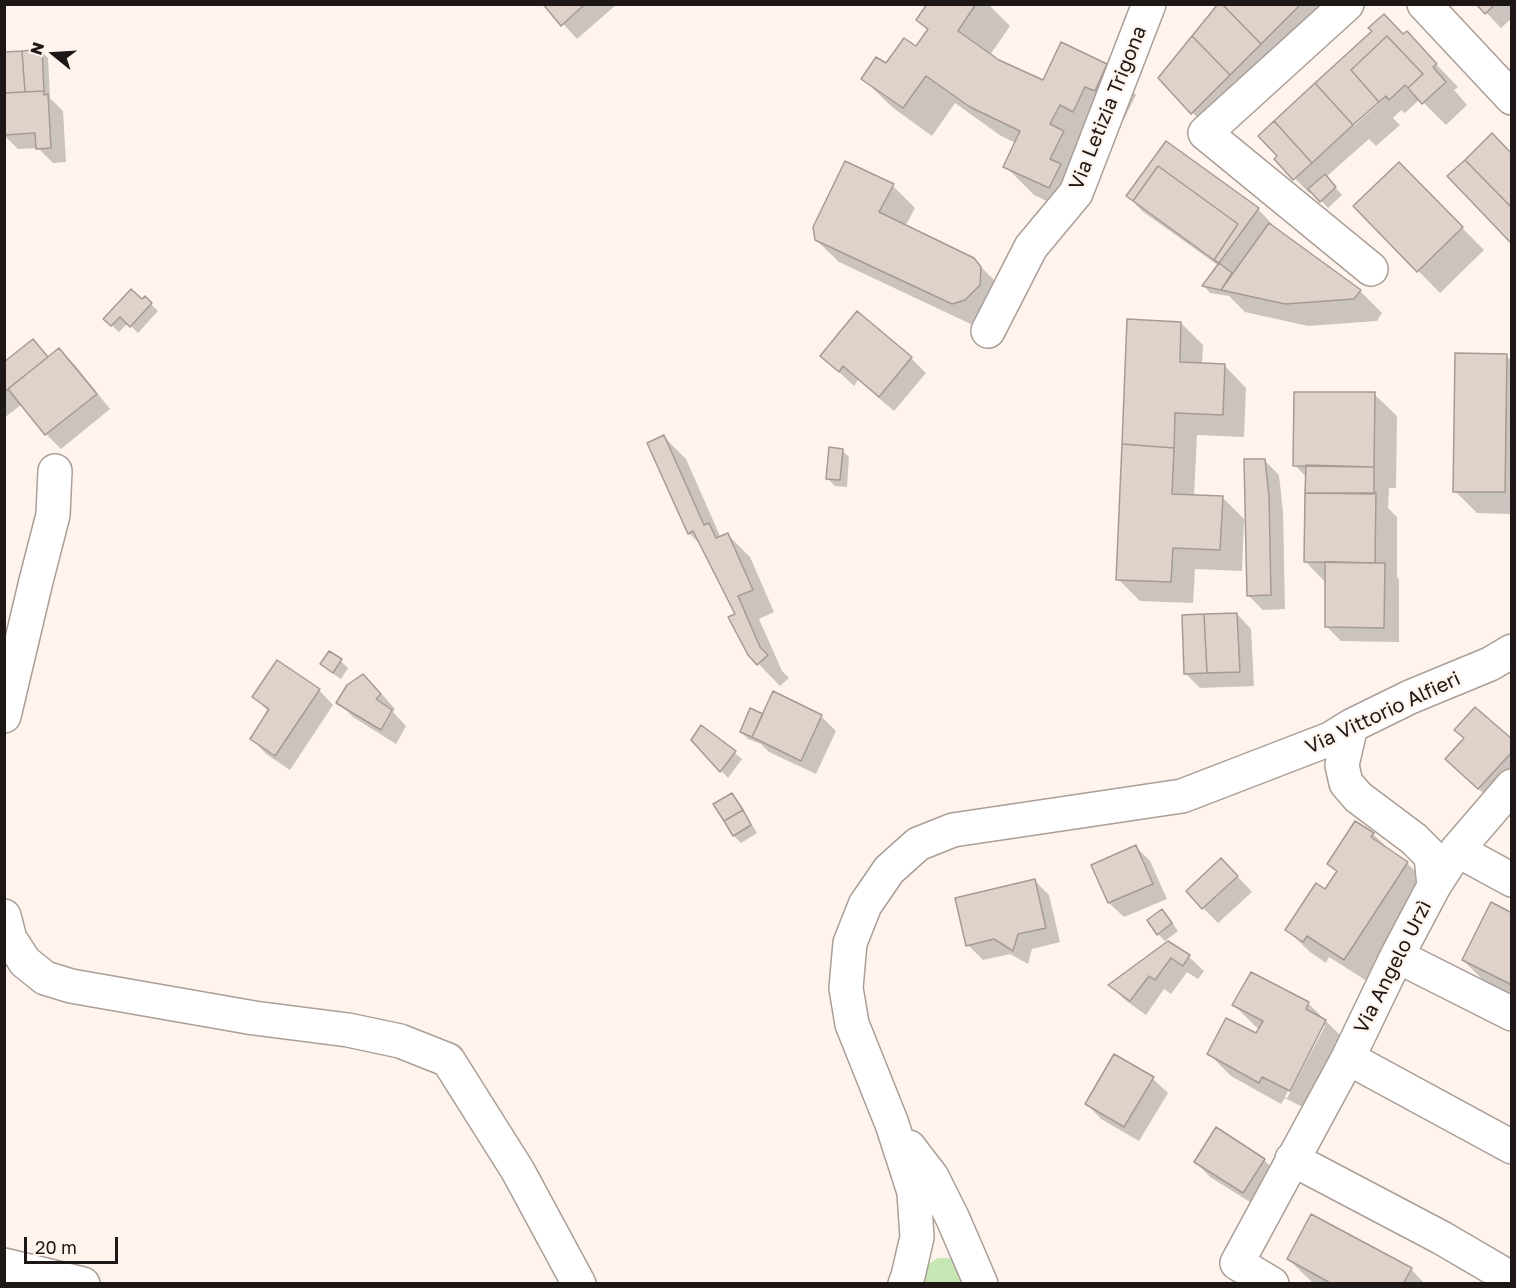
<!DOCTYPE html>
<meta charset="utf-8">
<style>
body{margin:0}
#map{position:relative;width:1516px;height:1288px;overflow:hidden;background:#fef4ed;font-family:"Golos Text",sans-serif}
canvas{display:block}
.frame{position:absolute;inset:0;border:6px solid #1d1816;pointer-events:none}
.north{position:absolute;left:24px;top:24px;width:60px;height:60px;-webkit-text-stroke:4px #fef4ed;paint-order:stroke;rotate:288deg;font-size:16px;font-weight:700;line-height:24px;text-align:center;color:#1d1816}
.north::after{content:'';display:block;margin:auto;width:21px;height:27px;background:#1d1816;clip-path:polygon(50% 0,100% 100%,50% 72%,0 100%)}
.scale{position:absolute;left:24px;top:1237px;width:94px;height:27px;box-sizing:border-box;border:3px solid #1d1816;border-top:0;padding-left:8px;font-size:18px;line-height:21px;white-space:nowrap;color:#1d1816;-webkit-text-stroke:4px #fef4ed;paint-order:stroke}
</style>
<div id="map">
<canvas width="1516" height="1288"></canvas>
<div class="frame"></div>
<div class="north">N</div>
<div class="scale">20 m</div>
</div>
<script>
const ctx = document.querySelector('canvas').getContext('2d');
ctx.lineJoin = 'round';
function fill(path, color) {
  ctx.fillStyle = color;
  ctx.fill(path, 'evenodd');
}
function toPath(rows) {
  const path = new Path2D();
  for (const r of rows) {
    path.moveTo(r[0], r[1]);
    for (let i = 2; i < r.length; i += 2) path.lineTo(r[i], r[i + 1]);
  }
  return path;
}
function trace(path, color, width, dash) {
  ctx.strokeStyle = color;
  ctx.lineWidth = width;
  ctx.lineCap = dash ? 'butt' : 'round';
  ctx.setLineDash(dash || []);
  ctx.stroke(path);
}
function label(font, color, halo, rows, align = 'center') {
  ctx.font = font + ' "Golos Text",sans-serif';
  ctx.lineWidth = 4.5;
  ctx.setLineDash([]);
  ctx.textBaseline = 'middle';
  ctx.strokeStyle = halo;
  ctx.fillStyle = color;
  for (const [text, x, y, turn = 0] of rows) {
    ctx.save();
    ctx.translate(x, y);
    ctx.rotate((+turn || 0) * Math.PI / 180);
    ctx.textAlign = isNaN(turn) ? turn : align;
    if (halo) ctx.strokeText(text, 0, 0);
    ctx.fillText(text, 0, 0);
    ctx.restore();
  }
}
const green = toPath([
 [938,1258,948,1258,957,1262,964,1284,923,1283,924,1271,930,1263]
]);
const shadow = toPath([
 [545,4,617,4,577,39],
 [929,4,988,4,1010,26,990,55,998,61,1044,82,1062,44,1107,66,1136,95,1124,119,1114,115,1078,216,1034,195,1005,166,1016,143,1001,136,955,103,932,136,892,107,863,79,917,48,928,31,918,20],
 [1220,4,1358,4,1207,128,1160,78],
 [1478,4,1512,4,1512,18,1501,28],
 [1406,33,1458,87,1454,90,1467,105,1446,125,1420,99,1405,113,1401,110,1393,118,1400,125,1376,146,1369,139,1326,177,1342,195,1328,208,1312,191,1309,193,1276,159],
 [1383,96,1385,98,1354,126,1352,124],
 [41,51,48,58,50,98,63,111,66,162,53,163,38,148,18,149,4,135,4,53],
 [1399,164,1484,250,1440,293,1355,206],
 [893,186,915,208,905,227,973,259,996,282,975,326,839,262,816,240],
 [1128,196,1258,209,1272,224,1271,226,1360,291,1382,313,1377,321,1308,326,1245,312,1229,296,1210,293,1204,286,1219,266,1142,211],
 [145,298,158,311,138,333,128,323,119,332,105,319,142,301],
 [857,313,911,358,926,373,894,411,858,380,854,386,822,356],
 [1181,323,1203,345,1202,365,1224,365,1246,388,1244,437,1197,435,1194,496,1222,497,1246,521,1244,521,1242,571,1195,569,1193,603,1140,601,1118,579],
 [33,341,49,358,59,350,74,364,110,409,61,449,46,434,22,404,4,418,4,364],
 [1506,356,1512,361,1512,514,1477,513,1455,491],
 [1374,394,1397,416,1396,488,1389,488,1388,508,1397,517,1397,577,1399,579,1399,642,1341,641,1326,626,1326,583,1306,562,1307,478,1295,465],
 [664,437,686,459,720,536,722,537,728,535,750,557,774,612,759,619,782,671,789,678,780,686,749,654,737,614,702,546,689,533],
 [842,450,849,457,847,487,835,486,828,479],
 [1264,460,1279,475,1283,512,1285,609,1263,610,1248,595],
 [1237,614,1251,629,1254,686,1200,688,1186,674],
 [341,661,348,668,341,679,329,671,322,664],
 [319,690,333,705,290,770,266,754,252,739,269,712,254,697],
 [378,690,395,709,393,712,406,726,396,744,353,717,338,702],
 [764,716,821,716,836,731,816,774,769,752,761,744,748,739,741,732],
 [702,727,742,759,728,778,693,740],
 [1512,741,1512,783,1494,803,1462,774],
 [732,795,739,802,757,833,741,843,734,836,716,804],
 [1373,834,1393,853,1407,863,1429,885,1367,981,1329,957,1326,963,1310,952,1287,930,1326,891,1338,873,1329,864],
 [1136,847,1150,861,1167,899,1124,917,1109,903,1093,865],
 [1236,875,1252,892,1218,923,1203,908],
 [1034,880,1049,895,1060,942,1032,949,1028,964,1010,954,983,960,968,945],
 [1162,911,1169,918,1178,931,1165,941,1158,934],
 [1512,914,1512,995,1485,982,1463,960],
 [1169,943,1189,957,1204,971,1198,979,1187,972,1171,994,1164,989,1146,1015,1125,1000,1111,986],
 [1308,1003,1348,1043,1312,1112,1285,1098,1281,1104,1231,1076,1209,1054,1257,1035,1260,1029,1256,1027,1234,1005],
 [1322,1024,1325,1026,1287,1098,1285,1097],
 [1115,1056,1153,1079,1168,1093,1139,1141,1101,1119,1087,1104],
 [1264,1160,1279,1175,1258,1207,1210,1177,1196,1162],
 [1288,1259,1411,1269,1425,1284,1315,1284,1311,1281]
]);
const building = toPath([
 [543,4,585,4,561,26,543,4],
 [927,4,976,4,958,31,999,60,1043,80,1061,42,1107,64,1095,91,1085,87,1073,112,1060,105,1050,124,1064,131,1050,159,1061,164,1049,188,1003,167,1020,131,970,107,926,76,903,108,861,79,876,57,886,63,904,38,916,46,928,29,916,20,927,4],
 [1218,4,1222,4,1261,44,1230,75,1192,36,1218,4],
 [1222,4,1301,4,1261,44,1222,4],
 [1476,4,1495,4,1485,14,1476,4],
 [1384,14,1403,34,1407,31,1437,64,1433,67,1446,82,1422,104,1408,88,1423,74,1387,36,1351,70,1379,102,1353,125,1315,83,1372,31,1368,28,1384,14],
 [1192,36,1230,75,1191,114,1158,78,1192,36],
 [1387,36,1423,74,1408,88,1405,85,1389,100,1386,96,1379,102,1351,70,1387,36],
 [42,49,44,91,25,92,22,51,42,49],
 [22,51,25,92,4,93,4,52,22,51],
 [1315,83,1353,125,1312,163,1274,121,1315,83],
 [44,91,44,95,48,94,51,148,36,149,35,133,4,135,4,93,44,91],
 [1274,121,1312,163,1293,180,1274,159,1277,156,1258,136,1274,121],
 [1492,133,1512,154,1512,208,1465,160,1492,133],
 [1166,141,1259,208,1219,263,1214,260,1238,224,1158,166,1133,201,1126,196,1166,141],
 [1465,160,1512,208,1511,243,1447,176,1465,160],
 [845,161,894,184,879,212,974,258,981,267,980,285,965,300,952,304,815,240,813,227,845,161],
 [1399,162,1463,227,1417,272,1353,206,1399,162],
 [1158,166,1238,224,1214,260,1133,201,1158,166],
 [1325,174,1336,187,1320,202,1308,189,1325,174],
 [1269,223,1361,290,1354,299,1285,304,1221,290,1269,223],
 [1219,263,1232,273,1221,290,1202,286,1219,263],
 [131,289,142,299,145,296,152,303,130,327,120,317,111,326,103,319,131,289],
 [857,311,912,357,879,397,843,366,839,372,820,356,857,311],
 [1127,319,1181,322,1180,362,1225,364,1223,415,1175,413,1174,448,1122,444,1127,319],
 [33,339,48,357,4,392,4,362,33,339],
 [59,348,97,394,45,435,8,389,59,348],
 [1455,353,1507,354,1505,492,1453,492,1455,353],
 [1294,392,1375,392,1374,467,1293,466,1294,392],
 [664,435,704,525,709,523,716,538,728,533,753,590,738,596,760,647,768,655,757,665,748,655,728,617,735,614,693,531,688,534,647,443,664,435],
 [1122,444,1174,448,1172,494,1223,496,1220,550,1173,548,1171,582,1116,580,1122,444],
 [829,447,843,449,840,480,826,479,829,447],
 [1244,459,1265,459,1269,496,1271,595,1247,596,1244,459],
 [1306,465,1374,467,1374,494,1305,493,1306,465],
 [1305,493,1376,493,1375,563,1304,562,1305,493],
 [1325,562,1385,563,1384,628,1325,627,1325,562],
 [1237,613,1240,672,1207,673,1204,614,1237,613],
 [1204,614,1207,673,1184,674,1182,615,1204,614],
 [329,651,342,659,333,673,320,664,329,651],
 [277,660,320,689,275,756,250,739,269,709,252,697,277,660],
 [363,674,381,694,376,699,392,710,381,730,336,703,347,685,363,674],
 [773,691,822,715,801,761,752,737,773,691],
 [1475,707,1512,739,1512,752,1478,789,1445,759,1464,738,1454,730,1475,707],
 [750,708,763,714,752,737,740,732,750,708],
 [701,725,736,751,720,772,691,740,701,725],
 [732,793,743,810,724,821,713,804,732,793],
 [743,810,751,825,733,836,724,821,743,810],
 [1355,821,1374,833,1371,837,1408,862,1344,960,1307,936,1303,942,1285,930,1316,883,1325,889,1337,871,1327,864,1355,821],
 [1136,845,1153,884,1108,903,1091,865,1136,845],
 [1221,858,1238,876,1202,909,1186,891,1221,858],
 [1035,879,1046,928,1018,934,1013,951,994,939,966,946,955,898,1035,879],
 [1491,902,1512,913,1512,985,1462,960,1491,902],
 [1162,909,1172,923,1157,935,1147,920,1162,909],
 [1168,941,1190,955,1183,966,1171,958,1155,980,1149,976,1130,1001,1108,985,1168,941],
 [1251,972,1309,1002,1306,1009,1326,1020,1290,1091,1262,1077,1259,1083,1207,1054,1226,1018,1256,1033,1263,1021,1232,1005,1251,972],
 [1114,1054,1154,1077,1124,1127,1085,1104,1114,1054],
 [1216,1127,1265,1159,1243,1193,1194,1162,1216,1127],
 [1311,1214,1412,1268,1403,1284,1332,1284,1287,1259,1311,1214]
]);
const minor = toPath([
 [1347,4,1205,133,1371,269],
 [1424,4,1512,98],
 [988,331,1031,247,1076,193,1149,4],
 [4,716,36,581,53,515,55,471],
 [1351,726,1342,765,1346,783,1358,797,1414,839,1431,856,1434,886],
 [1457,850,1512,880],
 [4,916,10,939,25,962,45,978,71,986,254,1018,348,1030,400,1041,448,1060,518,1171,579,1284],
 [1397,956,1512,1014],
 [1348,1058,1512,1147],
 [909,1147,932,1177,953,1219,981,1284],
 [1292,1159,1442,1238,1512,1279],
 [4,1265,83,1284],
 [905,1284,908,1276,917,1237,914,1192,892,1124,852,1024,846,988,850,943,865,905,889,870,918,844,953,830,1182,796,1330,739,1351,726,1410,697,1490,664,1512,651],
 [1272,1284,1237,1263,1348,1058,1397,956,1434,886,1457,850,1512,786]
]);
const streetNames = [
 ["Via Letizia Trigona",1108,108,-68],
 ["Via Vittorio Alfieri",1383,713,-25],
 ["Via Angelo Urzì",1393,967,-63]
];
fill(green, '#c6e6b3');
fill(shadow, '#0003');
fill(building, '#dfd2ca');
trace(building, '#a69a92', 1.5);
trace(minor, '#ab9e97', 36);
trace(minor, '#fff', 33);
label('20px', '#1d1816', '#fef4ed', streetNames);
</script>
